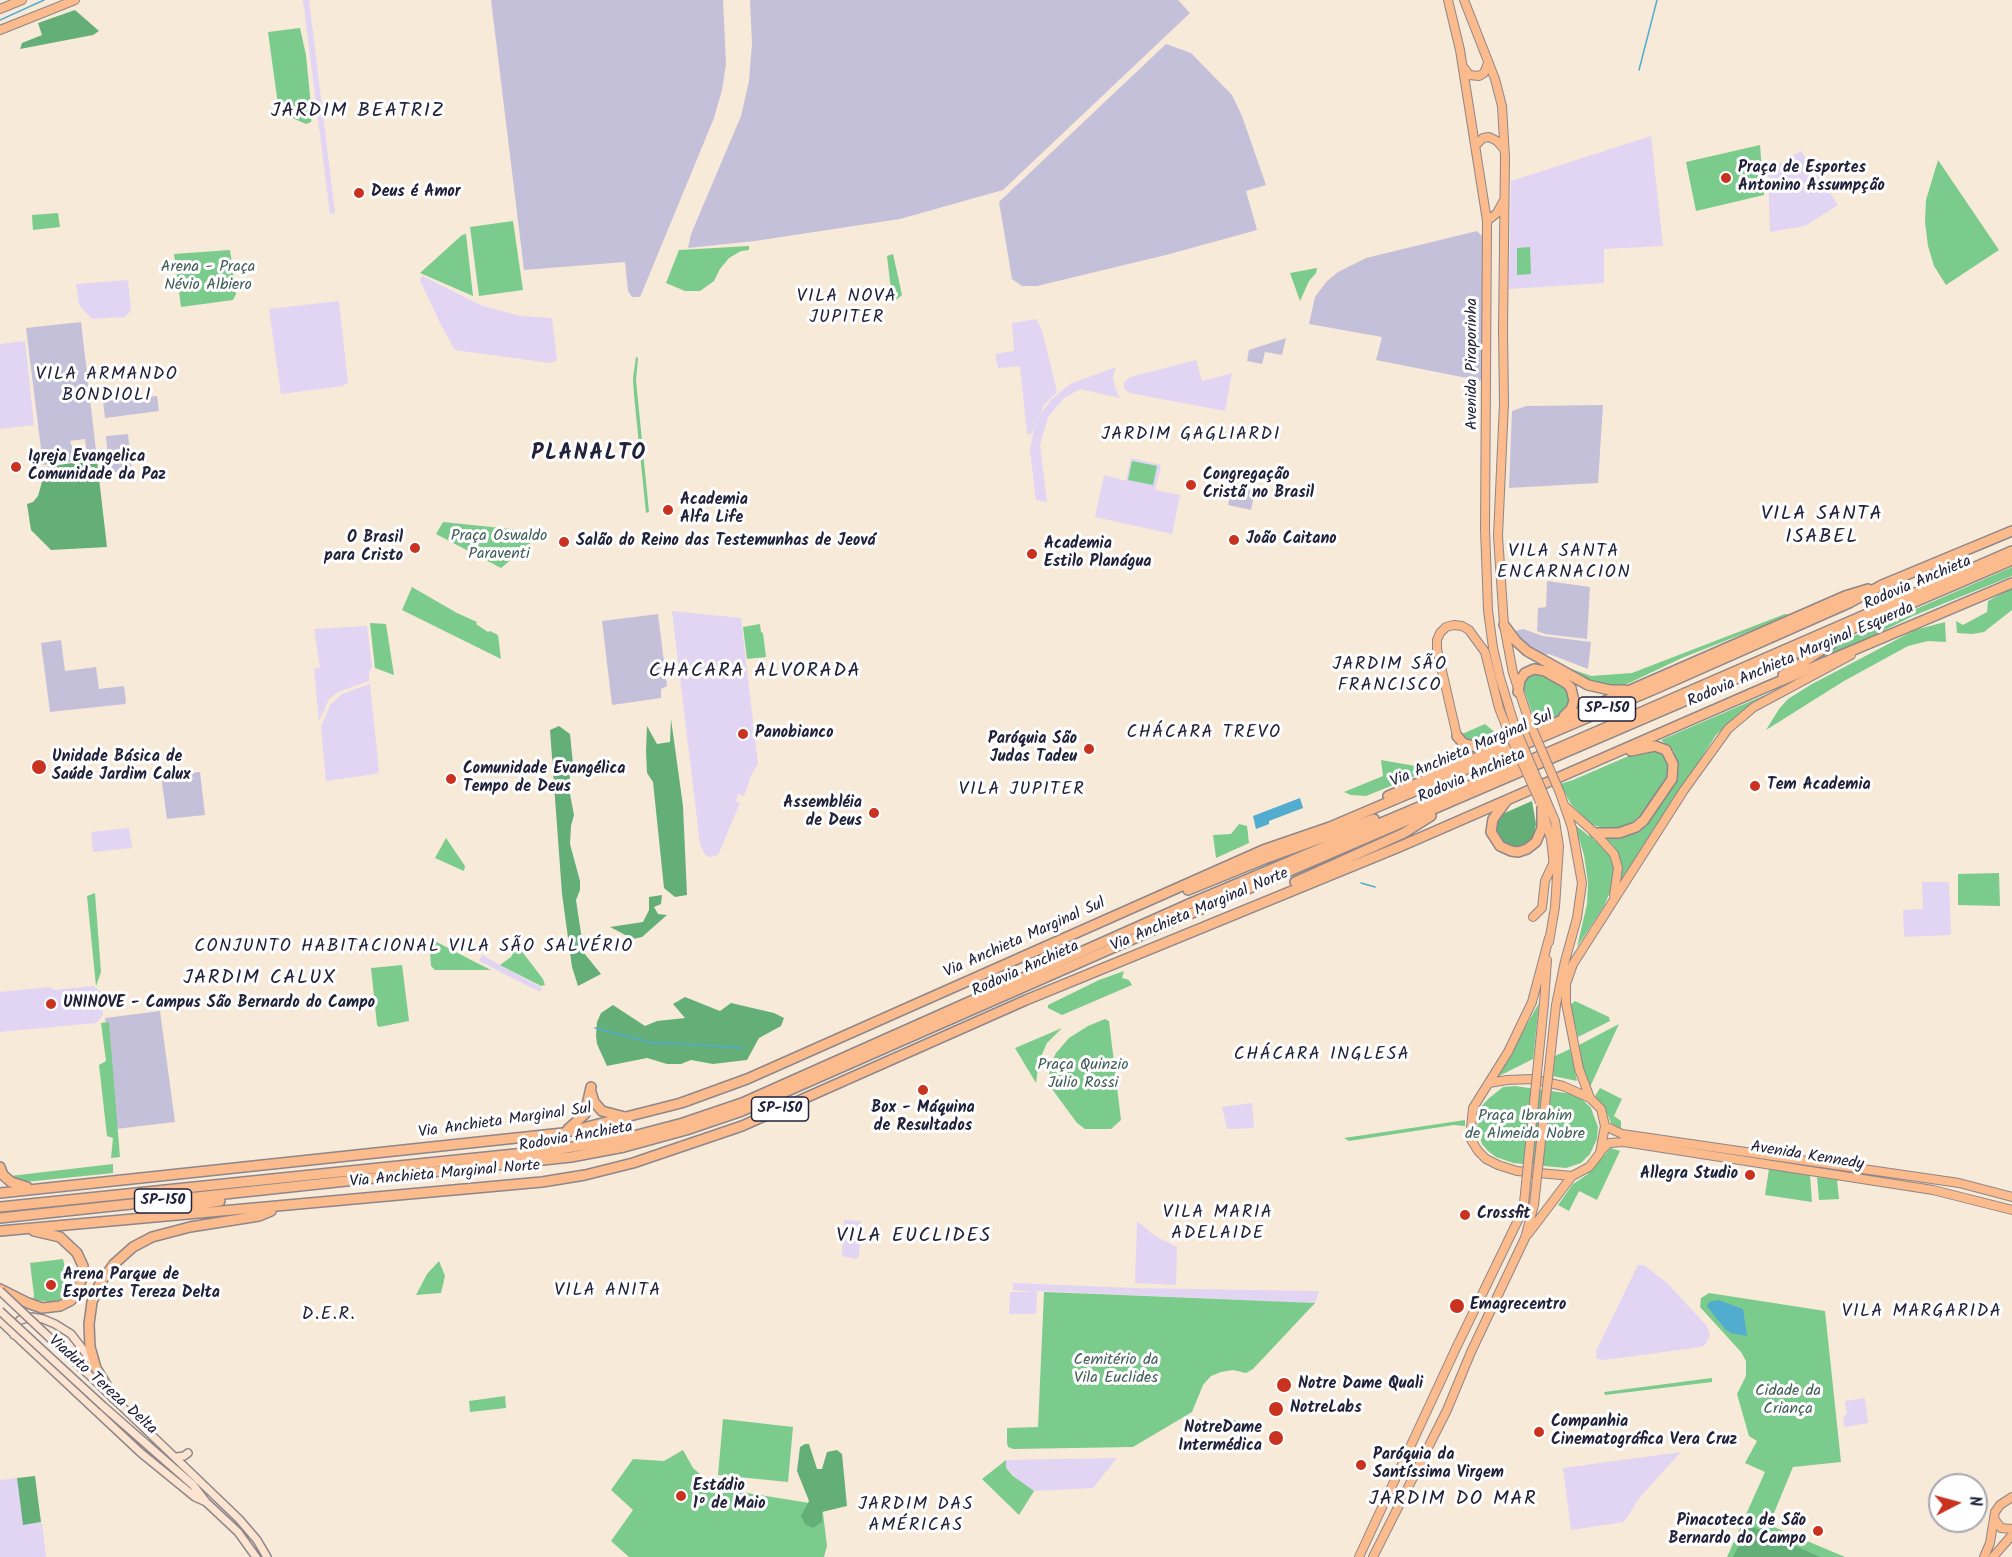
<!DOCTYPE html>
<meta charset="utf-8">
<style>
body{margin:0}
#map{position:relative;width:2012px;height:1557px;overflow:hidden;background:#f8ead9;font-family:Kalam,sans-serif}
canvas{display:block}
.north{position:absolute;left:1928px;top:1473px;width:60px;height:60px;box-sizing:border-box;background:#fff;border:2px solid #a7a7b1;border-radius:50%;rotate:84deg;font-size:16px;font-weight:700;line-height:24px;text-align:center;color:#22223b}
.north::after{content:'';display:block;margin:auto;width:21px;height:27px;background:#c8321e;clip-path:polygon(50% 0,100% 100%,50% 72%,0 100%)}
</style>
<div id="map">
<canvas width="2012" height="1557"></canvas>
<div class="north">N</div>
</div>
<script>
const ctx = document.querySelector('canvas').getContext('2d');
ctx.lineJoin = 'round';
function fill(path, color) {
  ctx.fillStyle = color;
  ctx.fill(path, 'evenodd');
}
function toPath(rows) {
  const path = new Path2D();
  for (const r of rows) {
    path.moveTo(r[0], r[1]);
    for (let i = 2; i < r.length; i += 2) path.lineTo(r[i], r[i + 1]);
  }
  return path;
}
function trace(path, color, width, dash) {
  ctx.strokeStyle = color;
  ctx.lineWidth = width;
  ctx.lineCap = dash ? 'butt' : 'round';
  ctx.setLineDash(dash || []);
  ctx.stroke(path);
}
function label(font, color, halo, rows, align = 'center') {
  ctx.font = font + ' Kalam,sans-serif';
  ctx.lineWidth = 6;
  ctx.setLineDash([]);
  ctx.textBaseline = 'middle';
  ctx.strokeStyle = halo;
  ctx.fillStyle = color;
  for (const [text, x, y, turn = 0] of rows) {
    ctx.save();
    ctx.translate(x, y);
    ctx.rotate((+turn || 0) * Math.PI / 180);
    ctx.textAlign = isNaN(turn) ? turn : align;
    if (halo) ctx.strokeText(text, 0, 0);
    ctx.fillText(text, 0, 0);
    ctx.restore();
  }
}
const built = toPath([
 [303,0,309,0,335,213,330,214],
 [1651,136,1663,246,1604,249,1604,283,1509,289,1511,181],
 [1801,151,1838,205,1805,226,1770,232,1768,171],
 [422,276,483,306,520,316,552,318,557,360,550,363,455,350,441,325,420,280],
 [128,280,131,310,125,317,92,319,79,305,76,284],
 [339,301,348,383,343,386,281,394,269,309],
 [1036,319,1042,330,1057,392,1044,405,1031,434,1027,434,1020,366,998,368,995,354,1014,351,1012,323],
 [25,341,34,425,0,429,0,344],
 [1196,360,1202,381,1232,373,1225,411,1130,393,1124,389,1124,382,1130,377],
 [1116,367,1113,377,1115,388,1120,398,1080,389,1064,398,1048,417,1040,445,1047,502,1036,500,1030,451,1034,427,1038,417,1051,400,1070,384],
 [1131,458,1161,465,1155,490,1180,495,1172,534,1095,517,1104,475,1126,481],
 [672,611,741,618,758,764,752,773,744,796,738,794,736,801,740,803,718,855,710,857,705,855,700,844],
 [367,626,372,667,369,672,369,681,338,692,329,699,319,721,314,669,320,667,314,629],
 [370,684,379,771,376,774,326,781,321,727,330,705,342,694],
 [129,828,132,848,93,852,91,832],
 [1922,882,1948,882,1949,884,1951,933,1949,935,1904,937,1903,910,1923,909],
 [482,955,542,988,540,992,479,961],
 [93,986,101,992,103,1015,96,1023,0,1032,0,992,49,987,55,990],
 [1252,1103,1254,1128,1227,1129,1222,1107],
 [844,1220,861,1221,859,1256,856,1259,842,1256],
 [1137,1221,1155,1236,1177,1247,1176,1285,1135,1283],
 [1638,1265,1644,1265,1667,1283,1707,1326,1710,1335,1705,1345,1701,1347,1604,1360,1597,1359,1596,1351],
 [1013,1283,1133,1288,1319,1291,1315,1303,1037,1291,1036,1314,1009,1314,1010,1292,1035,1292,1013,1290],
 [1865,1398,1868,1423,1844,1427,1843,1417,1847,1414,1845,1401],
 [1681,1452,1640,1497,1624,1522,1571,1530,1563,1468],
 [1117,1458,1093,1488,1034,1491,1026,1487,1006,1468,1006,1460],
 [17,1478,23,1524,42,1523,46,1557,0,1557,0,1480]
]);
const industrial = toPath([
 [491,0,723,0,726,64,722,90,714,118,641,295,639,297,632,297,628,291,625,262,524,270],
 [750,0,1178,0,1190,13,1003,190,900,219,755,241,688,248,691,234,741,116,749,81,752,43],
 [1166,44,1191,53,1232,95,1242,116,1266,185,1246,191,1257,230,1166,255,1037,286,1022,286,1012,279,999,202],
 [1477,231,1482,236,1482,381,1376,360,1382,337,1309,324,1315,297,1327,281,1338,272,1366,258],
 [81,322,97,459,88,460,85,439,70,441,75,455,72,462,43,465,26,328],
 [1286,338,1282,355,1265,352,1262,364,1247,361,1249,350],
 [157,396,159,411,105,418,103,401],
 [1603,405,1598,483,1509,488,1512,411,1526,406],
 [128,434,132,472,113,472,109,468,106,436],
 [1232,486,1255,491,1251,510,1228,505],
 [1547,581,1590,587,1587,639,1545,634,1537,631,1538,608,1546,607],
 [658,614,667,686,661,689,661,698,612,705,602,621],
 [1523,629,1543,636,1591,642,1588,669,1549,654,1541,655,1528,647,1515,631],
 [61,640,65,671,96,667,99,689,124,686,126,702,125,704,50,712,41,643],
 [200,772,205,815,167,819,161,776],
 [160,1011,175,1122,116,1129,105,1018]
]);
const green = toPath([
 [300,28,306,55,312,116,311,122,306,124,279,112,268,32],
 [1760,145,1764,195,1696,211,1686,162],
 [1938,160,1999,250,1946,285,1934,266,1928,246,1925,222,1926,200],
 [58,213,60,227,33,230,32,215],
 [513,221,523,290,479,296,470,227],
 [466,234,473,296,420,273,462,235],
 [749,246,749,250,741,251,729,258,720,269,714,281,700,291,685,291,666,283,679,250],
 [1530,247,1531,274,1517,275,1517,248],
 [230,250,236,294,233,300,181,307,174,254],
 [893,254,902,295,895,301,892,298,887,256],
 [1317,268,1316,273,1309,281,1300,301,1290,273],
 [636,357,638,358,636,380,649,512,646,513,634,395,633,378],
 [1132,461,1157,466,1153,485,1128,480],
 [443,522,530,531,530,544,501,568,436,534],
 [2012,567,2012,576,1913,616,1854,645,1806,665,1847,639],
 [412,587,457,613,477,622,476,624,488,632,490,631,498,635,501,659,402,610],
 [2012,588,2012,610,1984,632,1972,634,1957,633,1956,621,1963,625,1987,612,1988,601],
 [1785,614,1788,614,1780,619,1682,658,1627,684,1611,685,1584,679,1544,659,1591,676,1632,673],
 [1945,622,1946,642,1928,641,1908,646,1844,681,1766,730,1779,709,1788,699,1812,684,1915,630],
 [370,623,386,624,394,675,375,668],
 [760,624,761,632,763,633,766,657,747,659,743,627],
 [1540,674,1566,689,1569,698,1569,706,1559,717,1537,727,1524,690,1525,680,1530,675],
 [1781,688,1743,710,1716,735,1622,880,1618,854,1612,844,1604,838,1627,836,1638,831,1648,822,1667,795,1676,777,1677,760,1673,750,1661,740],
 [1485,724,1498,735,1476,742,1466,739,1462,734],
 [1657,748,1667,756,1669,769,1667,779,1643,815,1634,824,1625,827,1613,830,1592,825,1571,804,1560,784,1573,780,1640,751],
 [1461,752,1465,756,1366,796,1351,795,1344,792,1383,776,1381,760,1427,768,1439,765],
 [1239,824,1247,826,1249,843,1216,858,1213,835,1231,834],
 [1575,825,1601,845,1609,854,1613,863,1613,876,1610,892,1604,906,1577,947,1587,904,1588,883,1584,855],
 [446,838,465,866,464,871,435,858],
 [1999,873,2000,906,1958,905,1958,874],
 [95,893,101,972,96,986,87,896],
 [429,938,475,962,491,970,435,970,431,966],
 [517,945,543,979,545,985,541,986,500,965,511,957],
 [402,965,409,1021,379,1027,377,1025,371,968],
 [1124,971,1122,978,1129,980,1132,985,1062,1015,1048,1008,1048,1005,1099,980],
 [1575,1001,1609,1017,1610,1021,1578,1037,1570,1005],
 [1539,1003,1533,1059,1497,1077],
 [1105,1019,1109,1021,1121,1120,1111,1129,1085,1129,1077,1123,1052,1089,1049,1078,1050,1066,1056,1053,1069,1038,1088,1026],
 [109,1022,120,1157,111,1158,113,1138,107,1136,99,1065,106,1061,101,1023],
 [1619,1024,1590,1087,1584,1075,1579,1045],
 [1062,1028,1047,1043,1039,1061,1036,1083,1015,1048],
 [1570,1049,1577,1081,1553,1076,1555,1056],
 [1515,1086,1573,1094,1584,1101,1591,1108,1598,1127,1597,1139,1590,1154,1581,1163,1566,1168,1513,1163,1496,1157,1488,1151,1482,1144,1477,1128,1480,1108,1488,1099,1503,1087],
 [1600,1088,1622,1099,1614,1116,1621,1121,1621,1129,1611,1123,1604,1106,1595,1096],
 [1465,1120,1465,1126,1454,1125,1349,1141,1344,1138],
 [1611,1148,1620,1151,1597,1200,1579,1191,1569,1211,1558,1205,1573,1184,1588,1174],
 [113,1164,113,1173,16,1183,10,1176],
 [1769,1169,1810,1175,1812,1202,1765,1195],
 [1817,1177,1837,1180,1839,1199,1819,1200],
 [63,1259,70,1290,67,1297,53,1302,33,1300,34,1295,30,1263],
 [439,1261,445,1276,441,1293,416,1295,427,1274],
 [1044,1292,1097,1294,1315,1303,1253,1369,1246,1373,1233,1370,1221,1372,1211,1376,1203,1385,1192,1412,1133,1447,1013,1449,1008,1447,1007,1443,1007,1428,1038,1427],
 [1709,1293,1825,1311,1841,1462,1793,1467,1769,1525,1845,1557,1727,1557,1765,1472,1745,1463,1757,1441,1749,1436,1737,1394,1746,1376,1746,1361,1741,1352,1700,1307,1701,1298],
 [1712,1378,1712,1382,1605,1395,1604,1392],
 [505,1396,506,1408,470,1412,469,1401],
 [723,1419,793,1427,788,1482,718,1475],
 [1200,1419,1216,1424,1236,1420,1240,1435,1194,1424],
 [683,1450,693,1468,716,1488,822,1505,827,1546,824,1557,629,1557,611,1541,633,1510,611,1490,633,1459,664,1461],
 [1006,1460,1006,1468,1013,1476,1034,1491,1019,1515,982,1479]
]);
const forest = toPath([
 [75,10,99,31,93,35,20,49,22,43,42,35,38,23],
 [85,456,88,462,97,461,107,547,51,550,31,530,27,504,33,502,38,496,46,467,72,463],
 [671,719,683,806,687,895,675,897,664,888,653,782,647,773,646,751,647,726,657,744,670,742],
 [559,726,570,734,573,764,570,775,569,789,574,815,571,826,570,844,580,881,580,890,576,900,584,953,601,974,578,986,572,967,562,894,550,730],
 [1532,801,1536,824,1533,840,1528,845,1517,848,1507,846,1498,839,1495,823,1500,815],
 [662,895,661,904,654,907,658,914,667,915,642,937,633,939,610,927,643,922,649,910,649,897],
 [685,997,720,1011,731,1003,774,1013,784,1018,781,1026,759,1038,747,1060,713,1064,691,1060,681,1064,667,1064,647,1058,607,1066,597,1044,596,1035,597,1022,601,1013,613,1005,645,1026,657,1021,685,1018,673,1004],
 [805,1444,809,1444,817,1469,822,1469,827,1452,837,1450,842,1454,847,1506,822,1512,822,1522,813,1528,805,1524,801,1516,809,1501,797,1471,800,1447],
 [35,1476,41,1522,23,1525,17,1478],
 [1748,1525,1820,1557,1733,1557]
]);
const water = toPath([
 [1300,798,1303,808,1269,821,1269,824,1256,829,1253,816],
 [1718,1300,1743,1309,1747,1336,1731,1333,1725,1329,1707,1306,1709,1302]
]);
const stream = toPath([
 [0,20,44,0],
 [1639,70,1657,0],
 [1361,883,1375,887],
 [595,1028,649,1042,744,1048]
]);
const secondary = toPath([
 [0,1321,141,1453,195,1497,206,1502],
 [14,1335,14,1327,20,1320,32,1317,43,1319,55,1324,71,1334,91,1360],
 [87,1373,239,1519,257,1540,267,1557],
 [103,1406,193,1485,206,1502,238,1532,256,1557],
 [177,1457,184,1456,188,1453]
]);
const primary = toPath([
 [1448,0,1460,50,1487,221,1485,529,1488,610,1493,648,1500,678,1515,727],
 [1464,0,1495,79,1502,106,1505,157,1503,331,1504,403,1498,536,1504,625,1513,673,1529,721],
 [0,9,22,0],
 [0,30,75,0],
 [1465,69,1469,75,1479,76,1484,73,1488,63],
 [1475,146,1483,138,1489,137,1497,141,1504,149],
 [1487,221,1497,213,1503,202],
 [1457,736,1437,649,1437,640,1440,633,1446,627,1454,625,1462,626,1469,630,1485,652,1499,708,1508,731],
 [1546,800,1555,821,1559,846,1555,907,1549,942],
 [1567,808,1595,833,1614,854,1618,868,1614,895],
 [1543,812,1551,839,1554,867],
 [1533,917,1542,908,1545,881,1553,864],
 [1544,1003,1547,960],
 [1556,1005,1565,961,1577,918,1582,883,1572,828,1560,793],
 [1489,1083,1507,1080,1532,1079,1563,1086,1590,1098,1601,1109,1605,1126,1600,1153,1589,1167,1572,1176,1517,1171,1498,1165,1486,1159,1478,1151,1470,1138,1473,1108,1508,1052,1532,1002,1549,938],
 [1590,1098,1579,1069,1566,1003,1566,984,1573,964,1684,790,1728,729,1754,707,1851,655],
 [1605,1126,1622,1134,1959,1183,2012,1197],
 [1603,1149,1609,1143,1624,1142,1933,1190,2012,1210],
 [1528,1234,1572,1176],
 [1995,1520,2001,1528,2012,1529],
 [1359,1557,1457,1346,1521,1214,1524,1203],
 [1373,1557,1447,1410,1471,1352,1525,1238,1534,1205],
 [1984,1557,1990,1543,1995,1512,2000,1505,2012,1497],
 [1993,1557,2012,1535]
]);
const highway = toPath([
 [1504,625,1516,641,1527,651,1588,685,1610,690,1625,690],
 [1783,675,1834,642],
 [1518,692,1520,680,1525,673,1534,669,1545,671,1566,683,1571,688,1574,701,1571,709,1564,716],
 [1457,736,1463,743,1489,751],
 [1388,796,1845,596,1868,589],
 [1507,800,1493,819,1491,832,1500,846,1511,851,1518,852,1527,849,1536,842,1542,828,1542,808],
 [1595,833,1619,833,1636,827,1644,820,1672,779,1673,764,1666,750,1655,746,1631,751],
 [1295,882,1404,833,1431,816],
 [1188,890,1264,859,1374,819],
 [591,1092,594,1102,602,1111,625,1117],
 [568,1129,585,1114,591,1087],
 [0,1167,3,1175,11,1182,27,1187],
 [0,1193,563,1133,681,1103,747,1079,1263,850,1330,827,1657,688,1849,603,1882,585,2012,531],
 [0,1207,554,1150,622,1139,683,1123,742,1103,1191,903,1559,748,2012,551],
 [154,1212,220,1201],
 [0,1218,571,1157,624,1147,686,1130,742,1111,1192,913,2012,560],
 [0,1231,542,1182,585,1175,633,1163,742,1126,1026,1000,1399,847,1766,687,2012,583],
 [0,1289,28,1303,42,1308,60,1306,70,1301,77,1294,83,1274,83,1266,77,1253,60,1237,34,1231],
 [114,1398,96,1368,90,1347,89,1324,92,1302,100,1283,114,1264,133,1247,152,1237,190,1227,259,1216,271,1211]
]);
const secondaryBridge = toPath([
 [0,1291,87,1373],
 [0,1311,103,1406]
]);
const primaryBridge = toPath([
 [1529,721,1560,793],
 [1515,727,1546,800],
 [1508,731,1540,802],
 [1524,1203,1544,1003],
 [1534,1205,1556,1005]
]);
const markers = [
 [1726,178,6,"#c8321e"],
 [359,193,6,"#c8321e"],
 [16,467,6,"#c8321e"],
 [1191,485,6,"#c8321e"],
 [668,510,6,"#c8321e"],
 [1234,540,6,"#c8321e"],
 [564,542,6,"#c8321e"],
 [415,548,6,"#c8321e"],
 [1032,554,6,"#c8321e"],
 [743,734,6,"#c8321e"],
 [1089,749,6,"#c8321e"],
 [39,767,8,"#c8321e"],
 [451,779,6,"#c8321e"],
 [1755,786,6,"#c8321e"],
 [874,813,6,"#c8321e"],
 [51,1004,6,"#c8321e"],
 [923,1090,6,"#c8321e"],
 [1750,1175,6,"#c8321e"],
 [1465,1215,6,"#c8321e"],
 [51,1285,6,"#c8321e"],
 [1457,1306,8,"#c8321e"],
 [1284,1385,8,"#c8321e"],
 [1276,1409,8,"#c8321e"],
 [1539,1432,6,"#c8321e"],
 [1276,1438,8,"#c8321e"],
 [1361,1465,6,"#c8321e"],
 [681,1496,6,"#c8321e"],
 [1818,1531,6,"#c8321e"]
];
const shields = [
 [1607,709,57],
 [780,1109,57],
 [163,1201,57]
];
const shieldNames = [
 ["SP-150",1607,709],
 ["SP-150",780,1109],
 ["SP-150",163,1201]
];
const poiNames = [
 ["Praça de Esportes",1738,169],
 ["Antonino Assumpção",1738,187],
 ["Deus é Amor",371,193],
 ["Igreja Evangelica",28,458],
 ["Comunidade da Paz",28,476],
 ["Congregação",1203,476],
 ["Cristã no Brasil",1203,494],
 ["Academia",680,501],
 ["Alfa Life",680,519],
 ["O Brasil",403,539,"right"],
 ["para Cristo",403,557,"right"],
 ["João Caitano",1246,540],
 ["Salão do Reino das Testemunhas de Jeová",576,542],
 ["Academia",1044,545],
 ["Estilo Planágua",1044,563],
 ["Panobianco",755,734],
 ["Paróquia São",1077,740,"right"],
 ["Judas Tadeu",1077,758,"right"],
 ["Unidade Básica de",52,758],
 ["Saúde Jardim Calux",52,776],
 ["Comunidade Evangélica",463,770],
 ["Tempo de Deus",463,788],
 ["Tem Academia",1767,786],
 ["Assembléia",862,804,"right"],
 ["de Deus",862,822,"right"],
 ["UNINOVE - Campus São Bernardo do Campo",63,1004],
 ["Box - Máquina",923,1109,"center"],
 ["de Resultados",923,1127,"center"],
 ["Allegra Studio",1738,1175,"right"],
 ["Crossfit",1477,1215],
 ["Arena Parque de",63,1276],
 ["Esportes Tereza Delta",63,1294],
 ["Emagrecentro",1470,1306],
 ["Notre Dame Quali",1298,1385],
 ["NotreLabs",1290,1409],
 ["Companhia",1551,1423],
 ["Cinematográfica Vera Cruz",1551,1441],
 ["NotreDame",1262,1429,"right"],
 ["Intermédica",1262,1447,"right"],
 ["Paróquia da",1373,1456],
 ["Santíssima Virgem",1373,1474],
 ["Estádio",693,1487],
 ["1º de Maio",693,1505],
 ["Pinacoteca de São",1806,1522,"right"],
 ["Bernardo do Campo",1806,1540,"right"]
];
const parkNames = [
 ["Arena - Praça",208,268],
 ["Névio Albiero",208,286],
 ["Praça Oswaldo",499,537],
 ["Paraventi",499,555],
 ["Praça Quinzio",1083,1066],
 ["Julio Rossi",1083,1084],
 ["Praça Ibrahim",1525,1117],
 ["de Almeida Nobre",1525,1135],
 ["Cemitério da",1116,1361],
 ["Vila Euclides",1116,1379],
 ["Cidade da",1788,1392],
 ["Criança",1788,1410]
];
const streetNames = [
 ["Avenida Piraporinha",1473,364,-90],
 ["Rodovia Anchieta",1918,584,-23],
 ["Rodovia Anchieta Marginal Esquerda",1801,656,-23],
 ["Via Anchieta Marginal Sul",1472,750,-23],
 ["Rodovia Anchieta",1472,777,-23],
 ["Via Anchieta Marginal Norte",1200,911,-23],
 ["Via Anchieta Marginal Sul",1025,939,-24],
 ["Rodovia Anchieta",1026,970,-24],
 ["Via Anchieta Marginal Sul",505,1122,-8],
 ["Rodovia Anchieta",576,1138,-10],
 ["Avenida Kennedy",1807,1157,9],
 ["Via Anchieta Marginal Norte",445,1175,-5],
 ["Viaduto Tereza Delta",102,1386,42]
];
const neighbourhoodNames = [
 ["VILA NOVA",847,298],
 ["JUPITER",847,319],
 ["VILA ARMANDO",107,376],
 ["BONDIOLI",107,397],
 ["JARDIM GAGLIARDI",1191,436],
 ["VILA SANTA",1564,553],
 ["ENCARNACION",1564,574],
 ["JARDIM SÃO",1390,666],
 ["FRANCISCO",1390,687],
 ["CHÁCARA TREVO",1204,734],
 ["VILA JUPITER",1022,791],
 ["CONJUNTO HABITACIONAL VILA SÃO SALVÉRIO",414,948],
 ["CHÁCARA INGLESA",1322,1056],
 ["VILA MARIA",1218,1214],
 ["ADELAIDE",1218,1235],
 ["VILA ANITA",608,1292],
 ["VILA MARGARIDA",1922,1313],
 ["D.E.R.",329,1316],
 ["JARDIM DAS",916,1506],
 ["AMÉRICAS",916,1527]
];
const quarterNames = [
 ["JARDIM BEATRIZ",358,113],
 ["VILA SANTA",1822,516],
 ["ISABEL",1822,539],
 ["CHACARA ALVORADA",755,673],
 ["JARDIM CALUX",260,980],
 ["VILA EUCLIDES",914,1238],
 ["JARDIM DO MAR",1453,1501]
];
const districtNames = [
 ["PLANALTO",589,455]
];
fill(built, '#e2d4f3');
fill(industrial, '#c5c0da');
fill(green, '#7bcb8c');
fill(forest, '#64af78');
fill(water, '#51accf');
trace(stream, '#51accf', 1.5);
trace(secondary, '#8d868a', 10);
trace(primary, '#8d868a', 10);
trace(highway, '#8d868a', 12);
trace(secondary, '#fde4d1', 7);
trace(primary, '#fbbb8d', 8);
trace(highway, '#fbbb8d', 9);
trace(secondaryBridge, '#8d868a', 10, []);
trace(primaryBridge, '#8d868a', 10, []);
trace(secondaryBridge, '#fde4d1', 7);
trace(primaryBridge, '#fbbb8d', 8);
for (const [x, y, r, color] of markers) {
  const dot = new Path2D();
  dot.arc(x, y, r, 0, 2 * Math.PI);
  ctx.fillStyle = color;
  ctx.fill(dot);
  trace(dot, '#fff', 2);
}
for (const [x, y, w] of shields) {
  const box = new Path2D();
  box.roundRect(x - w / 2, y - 12, w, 24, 4.5);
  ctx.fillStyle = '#fff';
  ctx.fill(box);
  trace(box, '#22223b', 1.5);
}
label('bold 15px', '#22223b', null, shieldNames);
label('bold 16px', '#22223b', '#fff', poiNames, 'left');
label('16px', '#415d57', '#fff', parkNames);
label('16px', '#22223b', '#fff', streetNames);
ctx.letterSpacing = '1.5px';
label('18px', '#22223b', '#fff', neighbourhoodNames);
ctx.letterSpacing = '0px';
ctx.letterSpacing = '1.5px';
label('20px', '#22223b', '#fff', quarterNames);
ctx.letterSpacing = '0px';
ctx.letterSpacing = '1.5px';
label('bold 22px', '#22223b', '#fff', districtNames);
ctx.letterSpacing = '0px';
</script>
